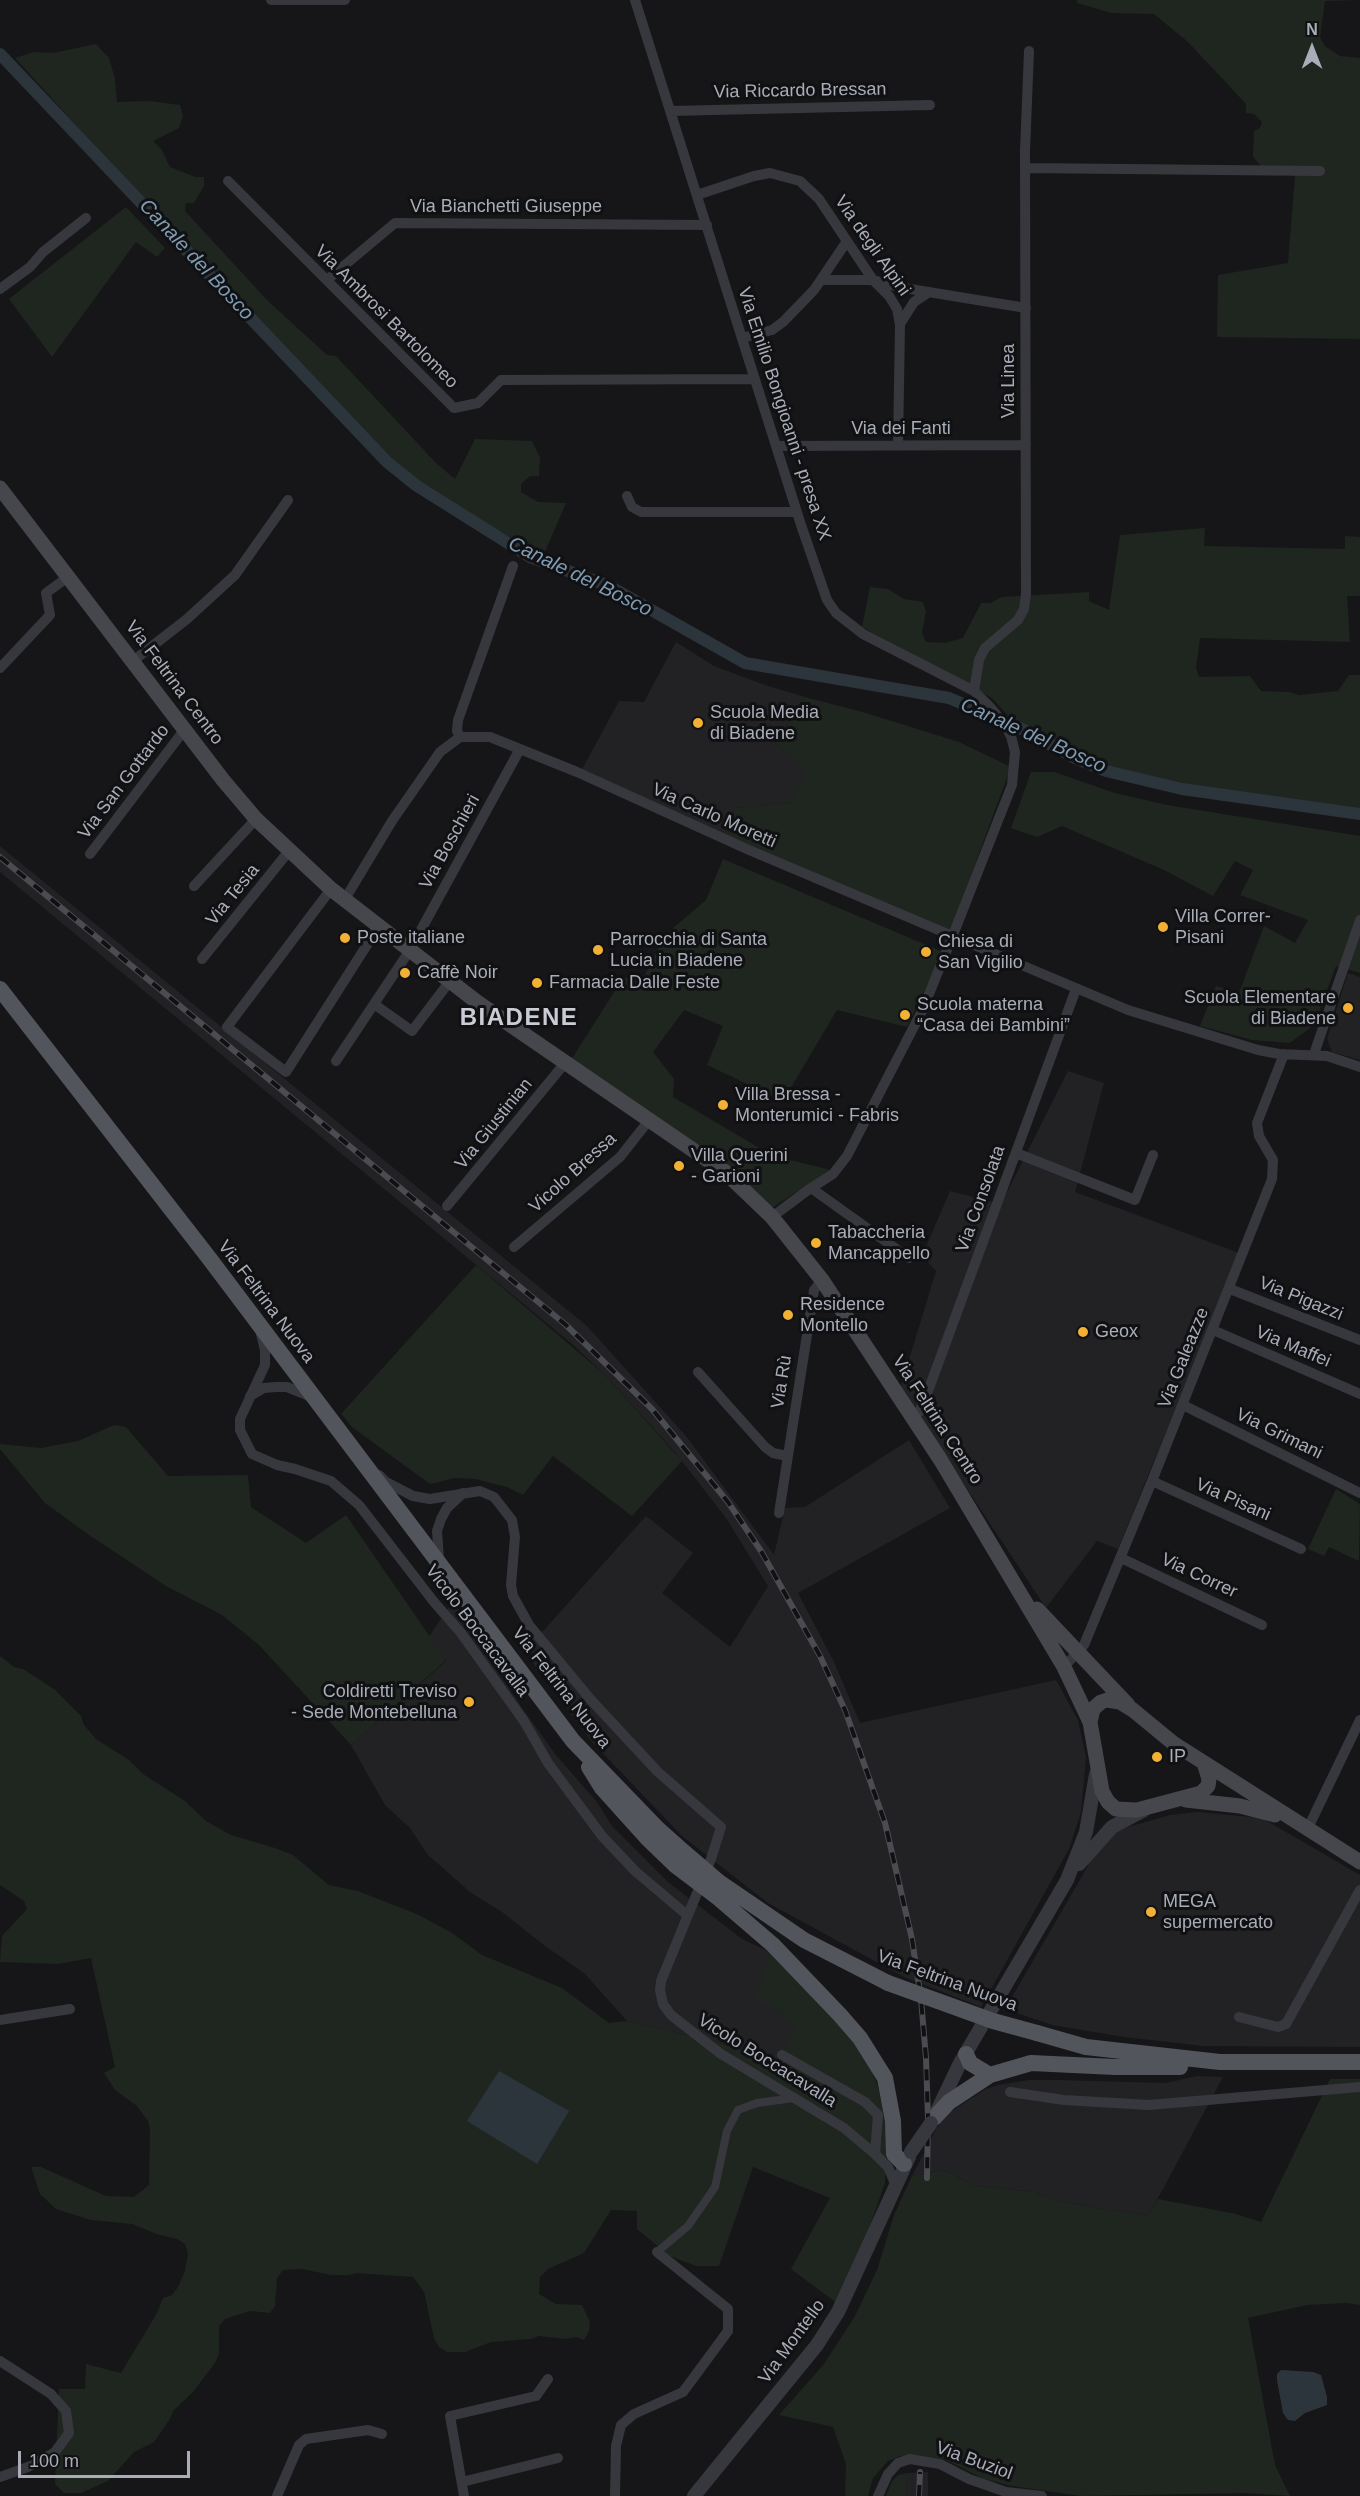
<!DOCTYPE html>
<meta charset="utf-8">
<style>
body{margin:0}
#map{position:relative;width:1360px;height:2496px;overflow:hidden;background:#161618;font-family:Arial,sans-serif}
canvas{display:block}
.north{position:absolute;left:1282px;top:18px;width:60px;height:60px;-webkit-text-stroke:4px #111113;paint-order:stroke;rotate:0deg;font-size:16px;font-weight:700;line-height:24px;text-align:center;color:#a8adb8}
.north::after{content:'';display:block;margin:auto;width:21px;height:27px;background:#a8adb8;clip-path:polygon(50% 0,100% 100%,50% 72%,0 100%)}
.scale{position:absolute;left:18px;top:2451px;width:172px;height:27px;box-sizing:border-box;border:3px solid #a8adb8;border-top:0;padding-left:8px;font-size:18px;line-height:21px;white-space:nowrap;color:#a8adb8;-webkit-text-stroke:4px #111113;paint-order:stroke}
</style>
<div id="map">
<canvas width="1360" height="2496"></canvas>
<div class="north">N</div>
<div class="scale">100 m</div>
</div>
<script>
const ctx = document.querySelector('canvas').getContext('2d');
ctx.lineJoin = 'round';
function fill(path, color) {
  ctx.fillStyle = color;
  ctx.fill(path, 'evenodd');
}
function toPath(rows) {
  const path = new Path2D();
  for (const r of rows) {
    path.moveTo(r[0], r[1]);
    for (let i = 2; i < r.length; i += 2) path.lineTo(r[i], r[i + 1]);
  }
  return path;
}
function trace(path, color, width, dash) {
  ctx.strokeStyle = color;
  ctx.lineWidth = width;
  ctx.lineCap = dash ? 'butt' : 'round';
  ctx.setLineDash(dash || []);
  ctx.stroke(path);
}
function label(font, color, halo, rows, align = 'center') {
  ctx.font = font + ' Arial,sans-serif';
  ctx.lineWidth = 6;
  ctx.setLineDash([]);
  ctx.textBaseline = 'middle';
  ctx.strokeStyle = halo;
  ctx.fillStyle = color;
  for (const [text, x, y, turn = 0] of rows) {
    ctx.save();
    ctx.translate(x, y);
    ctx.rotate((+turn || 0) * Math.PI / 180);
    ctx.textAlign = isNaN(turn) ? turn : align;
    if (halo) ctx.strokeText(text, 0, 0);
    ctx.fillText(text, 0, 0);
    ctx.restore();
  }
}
const built = toPath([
 [676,642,714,666,765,685,805,697,775,743,807,770,791,803,736,808,724,837,580,773,619,701,644,702],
 [0,846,587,1326,686,1436,774,1555,785,1508,805,1507,909,1440,950,1508,798,1593,834,1662,860,1723,1056,1680,1078,1720,1086,1757,1081,1812,1069,1849,981,2007,904,1977,768,1903,682,1836,592,1742,521,1647,544,1630,646,1516,693,1553,662,1593,730,1647,768,1586,726,1518,674,1451,604,1374,572,1344,0,872],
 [1348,973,1360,977,1360,1060,1332,1052,1327,1039],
 [1068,1071,1104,1083,1075,1192,1239,1253,1118,1549,1097,1541,1046,1608,924,1424,901,1386,936,1271,922,1256,950,1191,1001,1204],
 [453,1601,480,1639,487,1657,525,1712,556,1755,597,1802,612,1826,668,1882,742,1939,770,1952,795,2026,782,2061,713,2041,627,2021,584,1973,545,1946,502,1912,470,1892,427,1854,410,1828,385,1805,351,1745,446,1661,428,1638],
 [1197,1812,1262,1818,1360,1875,1360,2047,1203,2046,1124,2037,1052,2025,1005,2009,1107,1833,1170,1815],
 [1197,2076,1223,2077,1149,2215,1102,2209,1054,2200,1036,2192,974,2186,945,2170,912,2176,936,2129,947,2114,984,2090,998,2085,1029,2080,1058,2080,1166,2083],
 [928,2472,928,2496,906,2496,907,2473]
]);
const green = toPath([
 [1077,0,1360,0,1325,1,1320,37,1325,46,1340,56,1360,58,1360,339,1217,337,1218,275,1288,263,1295,176,1261,166,1253,157,1254,131,1260,128,1262,122,1254,114,1246,113,1246,104,1188,42,1154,14,1111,13,1077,3],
 [96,44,109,58,115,79,117,102,149,101,180,105,183,116,179,128,153,141,162,150,170,167,195,177,204,177,204,186,194,203,186,203,185,211,268,301,327,355,336,356,436,463,455,479,475,439,532,441,540,458,539,476,530,476,521,484,521,492,538,502,566,503,544,554,470,517,413,480,327,395,238,296,187,247,15,58,34,52,53,53],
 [126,207,165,248,157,257,136,242,52,357,9,299],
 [1205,528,1204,546,1345,549,1345,536,1360,537,1360,596,1347,596,1350,642,1200,638,1196,668,1199,677,1250,676,1261,691,1289,692,1299,695,1338,691,1349,675,1360,675,1360,818,1171,788,1120,777,1071,759,1058,745,1013,721,992,698,862,627,870,587,888,589,904,599,923,602,926,612,922,633,926,642,945,643,963,638,981,603,990,603,1002,597,1089,592,1089,601,1109,610,1120,535],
 [805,697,866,713,959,742,1011,767,950,932,724,837,735,808,791,803,806,770,775,743],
 [1031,772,1054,772,1115,793,1167,805,1360,836,1360,973,1336,966,1314,1025,1290,1043,1252,1040,1200,1026,1216,986,1239,993,1264,926,1295,943,1308,920,1240,895,1253,870,1235,861,1213,896,1164,870,1062,826,1037,837,1011,828],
 [723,859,943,952,907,1027,837,1010,783,1101,707,1065,723,1026,684,1010,653,1052,674,1079,673,1097,773,1156,831,1170,770,1209,571,1060,623,978,645,975,665,935,706,900],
 [476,1265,604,1374,682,1461,632,1516,553,1456,523,1495,507,1487,475,1479,455,1478,430,1484,352,1427,341,1414],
 [114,1425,126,1427,168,1476,248,1475,251,1507,306,1543,346,1515,446,1660,351,1745,259,1645,222,1615,166,1586,89,1535,45,1503,0,1449,0,1444,41,1448,78,1441],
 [1336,1489,1360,1504,1359,1561,1329,1547,1324,1556,1308,1549],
 [0,1656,14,1667,23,1669,54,1689,81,1716,84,1725,96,1739,129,1760,143,1774,185,1801,206,1821,231,1835,275,1848,293,1855,329,1885,358,1891,419,1915,452,1933,482,1955,562,1988,609,2023,627,2021,713,2041,781,2061,795,2026,756,1998,770,1952,790,1964,868,2059,878,2087,887,2131,885,2183,857,2263,838,2304,791,2269,830,2198,753,2167,719,2266,696,2266,670,2256,637,2229,637,2211,611,2210,584,2253,548,2269,540,2277,539,2294,556,2304,582,2305,590,2322,589,2331,584,2340,576,2337,566,2339,539,2336,531,2339,491,2342,465,2352,447,2352,439,2347,434,2338,424,2292,413,2277,357,2273,349,2275,331,2275,302,2269,283,2270,277,2278,275,2306,270,2313,250,2311,225,2319,219,2326,219,2354,215,2363,193,2392,173,2411,170,2419,154,2442,134,2452,108,2481,81,2493,64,2493,55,2484,59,2389,85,2389,86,2364,121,2373,157,2313,163,2298,172,2295,178,2287,185,2271,188,2253,185,2244,177,2239,157,2234,132,2224,91,2220,56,2209,40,2194,31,2167,41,2167,106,2196,134,2197,149,2185,150,2129,148,2121,137,2106,115,2090,104,2073,115,2067,91,1958,58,1964,0,1962,2,1936,27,1909,24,1901,0,1885],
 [1330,2079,1360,2079,1360,2305,1347,2303,1307,2305,1248,2318,1275,2465,1290,2496,1247,2493,1081,2496,1012,2486,984,2479,944,2459,915,2455,900,2456,888,2461,873,2478,868,2496,845,2496,846,2464,833,2427,779,2415,824,2364,855,2316,877,2270,894,2215,912,2176,945,2170,974,2186,1036,2192,1054,2200,1102,2209,1149,2215,1158,2199,1236,2214,1261,2222],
 [907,2473,906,2496,886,2496,892,2481,898,2475]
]);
const water = toPath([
 [499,2071,569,2111,537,2164,467,2121],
 [1281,2370,1313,2372,1321,2375,1327,2397,1327,2405,1305,2413,1295,2421,1288,2420,1283,2413,1277,2380,1277,2374]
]);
const canal = toPath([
 [0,54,387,462,417,486,530,557,609,586,745,663,949,698,1020,728,1075,758,1106,771,1182,789,1360,814]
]);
const pedestrian = toPath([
 [657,2252,688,2226,715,2187,727,2131,738,2110,757,2103,794,2098]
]);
const minor = toPath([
 [271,0,345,0],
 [635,0,801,525,827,600,836,613,863,634,974,691,990,707,1005,725,1011,736,1015,752,1012,785,953,935,922,1011,847,1156,833,1174,808,1190,772,1217],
 [670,111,930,105],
 [1025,168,1320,171],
 [228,181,454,408,478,403,501,380,755,379],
 [697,195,754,176,770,173,800,181,819,199,873,280,889,296,897,309,900,325,898,446],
 [327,280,395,223,707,225],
 [821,280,873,280,898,287,1026,308],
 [0,289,30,267,43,252,86,218],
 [900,324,914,302,929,292],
 [742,338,772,330,783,322,814,290,847,241],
 [777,446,1026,445],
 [627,496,632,507,641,512,797,512],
 [133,661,187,619,235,575,288,500],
 [0,668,50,615,46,593,68,577],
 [974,691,979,660,985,648,1018,620,1024,609,1026,594,1025,151,1029,51],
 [460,737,490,737,577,772,749,850,1128,1010,1258,1050,1279,1054,1327,1056,1360,1067],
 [460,737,457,731,458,720,513,566],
 [90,854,185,729],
 [194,886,256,819],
 [331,889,227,1027,286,1072,379,926],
 [345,899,392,821,440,752,460,737],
 [202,959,289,851],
 [374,1004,412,1031,450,981],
 [1314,1054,1360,920],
 [336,1061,410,950,520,749],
 [1016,1153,1135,1200,1153,1155],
 [811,1188,909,1258],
 [447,1206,565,1063],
 [514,1247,620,1157,650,1119],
 [1230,1289,1360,1340],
 [260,1330,265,1350,265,1365,240,1419,240,1430,252,1454,277,1465,295,1469,331,1481,359,1505,434,1602,461,1633,524,1721,548,1763,602,1836,635,1871,687,1915],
 [1213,1330,1360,1394],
 [698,1372,765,1447,773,1453,787,1456],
 [250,1396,264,1388,276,1387,287,1387,312,1397],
 [1183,1405,1360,1493],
 [912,1416,919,1412,924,1402,1076,989],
 [379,1475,386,1482,413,1496,430,1499,480,1491,494,1497,512,1520,515,1537,511,1585,513,1596,529,1625,591,1700,658,1772,721,1827,711,1859,661,1981,660,1990,663,2004,671,2015,721,2054,844,2128,875,2154,888,2167,894,2181],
 [1152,1481,1301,1549],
 [779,1513,812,1303,814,1290,822,1280],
 [1121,1558,1262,1625],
 [439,1559,437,1531,441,1519,447,1508,463,1493],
 [1064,1667,1084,1645,1152,1481,1272,1179,1273,1160,1259,1136,1257,1123,1284,1054],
 [1307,1830,1360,1720],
 [1239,2017,1278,2027,1286,2024,1360,1890],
 [0,2020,70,2009],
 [782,2055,865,2102,878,2115,875,2154],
 [1010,2092,1064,2100,1149,2105,1360,2087],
 [0,2361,51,2394,66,2411,69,2433,55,2452,28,2467,0,2477],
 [462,2482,558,2458],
 [277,2496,299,2445,306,2439,368,2430,382,2434],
 [464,2496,450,2416,536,2396,548,2379],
 [615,2496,616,2446,621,2425,634,2414,683,2392,728,2331,728,2309,657,2252],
 [878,2496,888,2474,898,2463,910,2459,940,2464,969,2479,1006,2492,1042,2496]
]);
const tertiary = toPath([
 [1079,1864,1112,1827,1144,1810],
 [938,2109,960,2063,1067,1880,1086,1832,1096,1774],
 [694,2496,817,2345,838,2312,909,2157]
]);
const secondary = toPath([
 [0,488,223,780,256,819,331,889,477,1002,725,1172,772,1217,822,1280,940,1459,1064,1667,1090,1722],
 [1037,1609,1128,1705],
 [1204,1763,1209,1779,1208,1786,1201,1793,1137,1810,1116,1809,1108,1802,1102,1791,1090,1722,1093,1709,1101,1702,1107,1700,1120,1702,1133,1710,1173,1743,1360,1862],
 [1186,1800,1240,1806,1275,1815]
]);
const primary = toPath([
 [0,989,209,1258,573,1741,658,1829,677,1846],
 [589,1767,602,1788,647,1838,675,1865],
 [719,1882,804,1940,888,1983],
 [716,1896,773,1945,840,2015,860,2038,885,2078,893,2121,894,2154,904,2164],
 [1037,2033,1086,2047,1220,2062,1360,2062],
 [966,2054,970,2063,990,2075],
 [934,2118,949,2102,990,2075,1031,2063,1115,2067,1180,2067]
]);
const rail = toPath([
 [0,857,566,1325,652,1409,728,1502,761,1551,820,1656,845,1710,885,1823,912,1939,921,1999,926,2058,928,2118,927,2178],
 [919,2496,920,2472]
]);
const tertiaryBridge = toPath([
 [911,2152,931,2123]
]);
const primaryBridge = toPath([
 [677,1846,719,1882],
 [675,1865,716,1896],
 [888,1983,993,2021,1037,2033]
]);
const markers = [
 [698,723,6,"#f2b134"],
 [1163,927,6,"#f2b134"],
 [345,938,6,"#f2b134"],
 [598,950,6,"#f2b134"],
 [926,952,6,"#f2b134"],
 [405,973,6,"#f2b134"],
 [537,983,6,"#f2b134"],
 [1348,1008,6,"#f2b134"],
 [905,1015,6,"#f2b134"],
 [723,1105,6,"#f2b134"],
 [679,1166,6,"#f2b134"],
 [816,1243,6,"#f2b134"],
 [788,1315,6,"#f2b134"],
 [1083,1332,6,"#f2b134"],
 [469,1702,6,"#f2b134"],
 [1157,1757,6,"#f2b134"],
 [1151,1912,6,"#f2b134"]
];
const streetNames = [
 ["Via Riccardo Bressan",800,91,-1],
 ["Via Bianchetti Giuseppe",506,207],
 ["Via degli Alpini",872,246,55],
 ["Via Ambrosi Bartolomeo",386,317,45],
 ["Via Linea",1009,381,-90],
 ["Via Emilio Bongioanni - presa XX",784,414,72],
 ["Via dei Fanti",901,429],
 ["Via Feltrina Centro",174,683,53],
 ["Via San Gottardo",124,782,-53],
 ["Via Carlo Moretti",714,816,24],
 ["Via Boschieri",450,842,-61],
 ["Via Tesia",233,895,-51],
 ["Via Giustinian",494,1124,-51],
 ["Vicolo Bressa",573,1173,-42],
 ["Via Consolata",981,1199,-70],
 ["Via Pigazzi",1301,1299,22],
 ["Via Feltrina Nuova",266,1302,53],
 ["Via Maffei",1293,1347,23],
 ["Via Galeazze",1184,1358,-68],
 ["Via Rù",782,1382,-81],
 ["Via Feltrina Centro",937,1420,57],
 ["Via Grimani",1279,1434,26],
 ["Via Pisani",1233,1500,24],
 ["Via Correr",1199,1576,25],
 ["Vicolo Boccacavalla",477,1631,53],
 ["Via Feltrina Nuova",561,1688,52],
 ["Via Feltrina Nuova",947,1981,20],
 ["Vicolo Boccacavalla",767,2061,32],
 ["Via Montello",792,2342,-54],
 ["Via Buziol",974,2461,20]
];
const poiNames = [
 ["Scuola Media",710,713],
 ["di Biadene",710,734],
 ["Villa Correr-",1175,917],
 ["Pisani",1175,938],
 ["Poste italiane",357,938],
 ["Parrocchia di Santa",610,940],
 ["Lucia in Biadene",610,961],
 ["Chiesa di",938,942],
 ["San Vigilio",938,963],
 ["Caffè Noir",417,973],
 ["Farmacia Dalle Feste",549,983],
 ["Scuola Elementare",1336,998,"right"],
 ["di Biadene",1336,1019,"right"],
 ["Scuola materna",917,1005],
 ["“Casa dei Bambini”",917,1026],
 ["Villa Bressa -",735,1095],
 ["Monterumici - Fabris",735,1116],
 ["Villa Querini",691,1156],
 ["- Garioni",691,1177],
 ["Tabaccheria",828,1233],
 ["Mancappello",828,1254],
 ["Residence",800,1305],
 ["Montello",800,1326],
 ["Geox",1095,1332],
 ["Coldiretti Treviso",457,1692,"right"],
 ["- Sede Montebelluna",457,1713,"right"],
 ["IP",1169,1757],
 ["MEGA",1163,1902],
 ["supermercato",1163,1923]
];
const waterNames = [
 ["Canale del Bosco",196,260,47],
 ["Canale del Bosco",580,577,26],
 ["Canale del Bosco",1033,736,24]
];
const districtNames = [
 ["BIADENE",519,1018]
];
fill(built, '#222225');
fill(green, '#1e261f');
fill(water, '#2c353c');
trace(canal, '#2c353c', 12);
trace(pedestrian, '#37383d', 8);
trace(minor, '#37383d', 10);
trace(tertiary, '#37383d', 14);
trace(secondary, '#45474d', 15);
trace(primary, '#53555c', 16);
trace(rail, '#4a4c52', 6);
trace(rail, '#111113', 4, [11]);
trace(tertiaryBridge, '#37383d', 14);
trace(primaryBridge, '#53555c', 16);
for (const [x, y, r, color] of markers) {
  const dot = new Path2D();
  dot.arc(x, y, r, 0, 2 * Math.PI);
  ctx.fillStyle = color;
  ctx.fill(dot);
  trace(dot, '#111113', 2);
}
label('18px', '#a8adb8', '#111113', streetNames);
label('18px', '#a8adb8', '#111113', poiNames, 'left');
label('italic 20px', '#7f9bb3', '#111113', waterNames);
ctx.letterSpacing = '1.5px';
label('bold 24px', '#c9ccd4', '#111113', districtNames);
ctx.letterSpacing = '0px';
</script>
